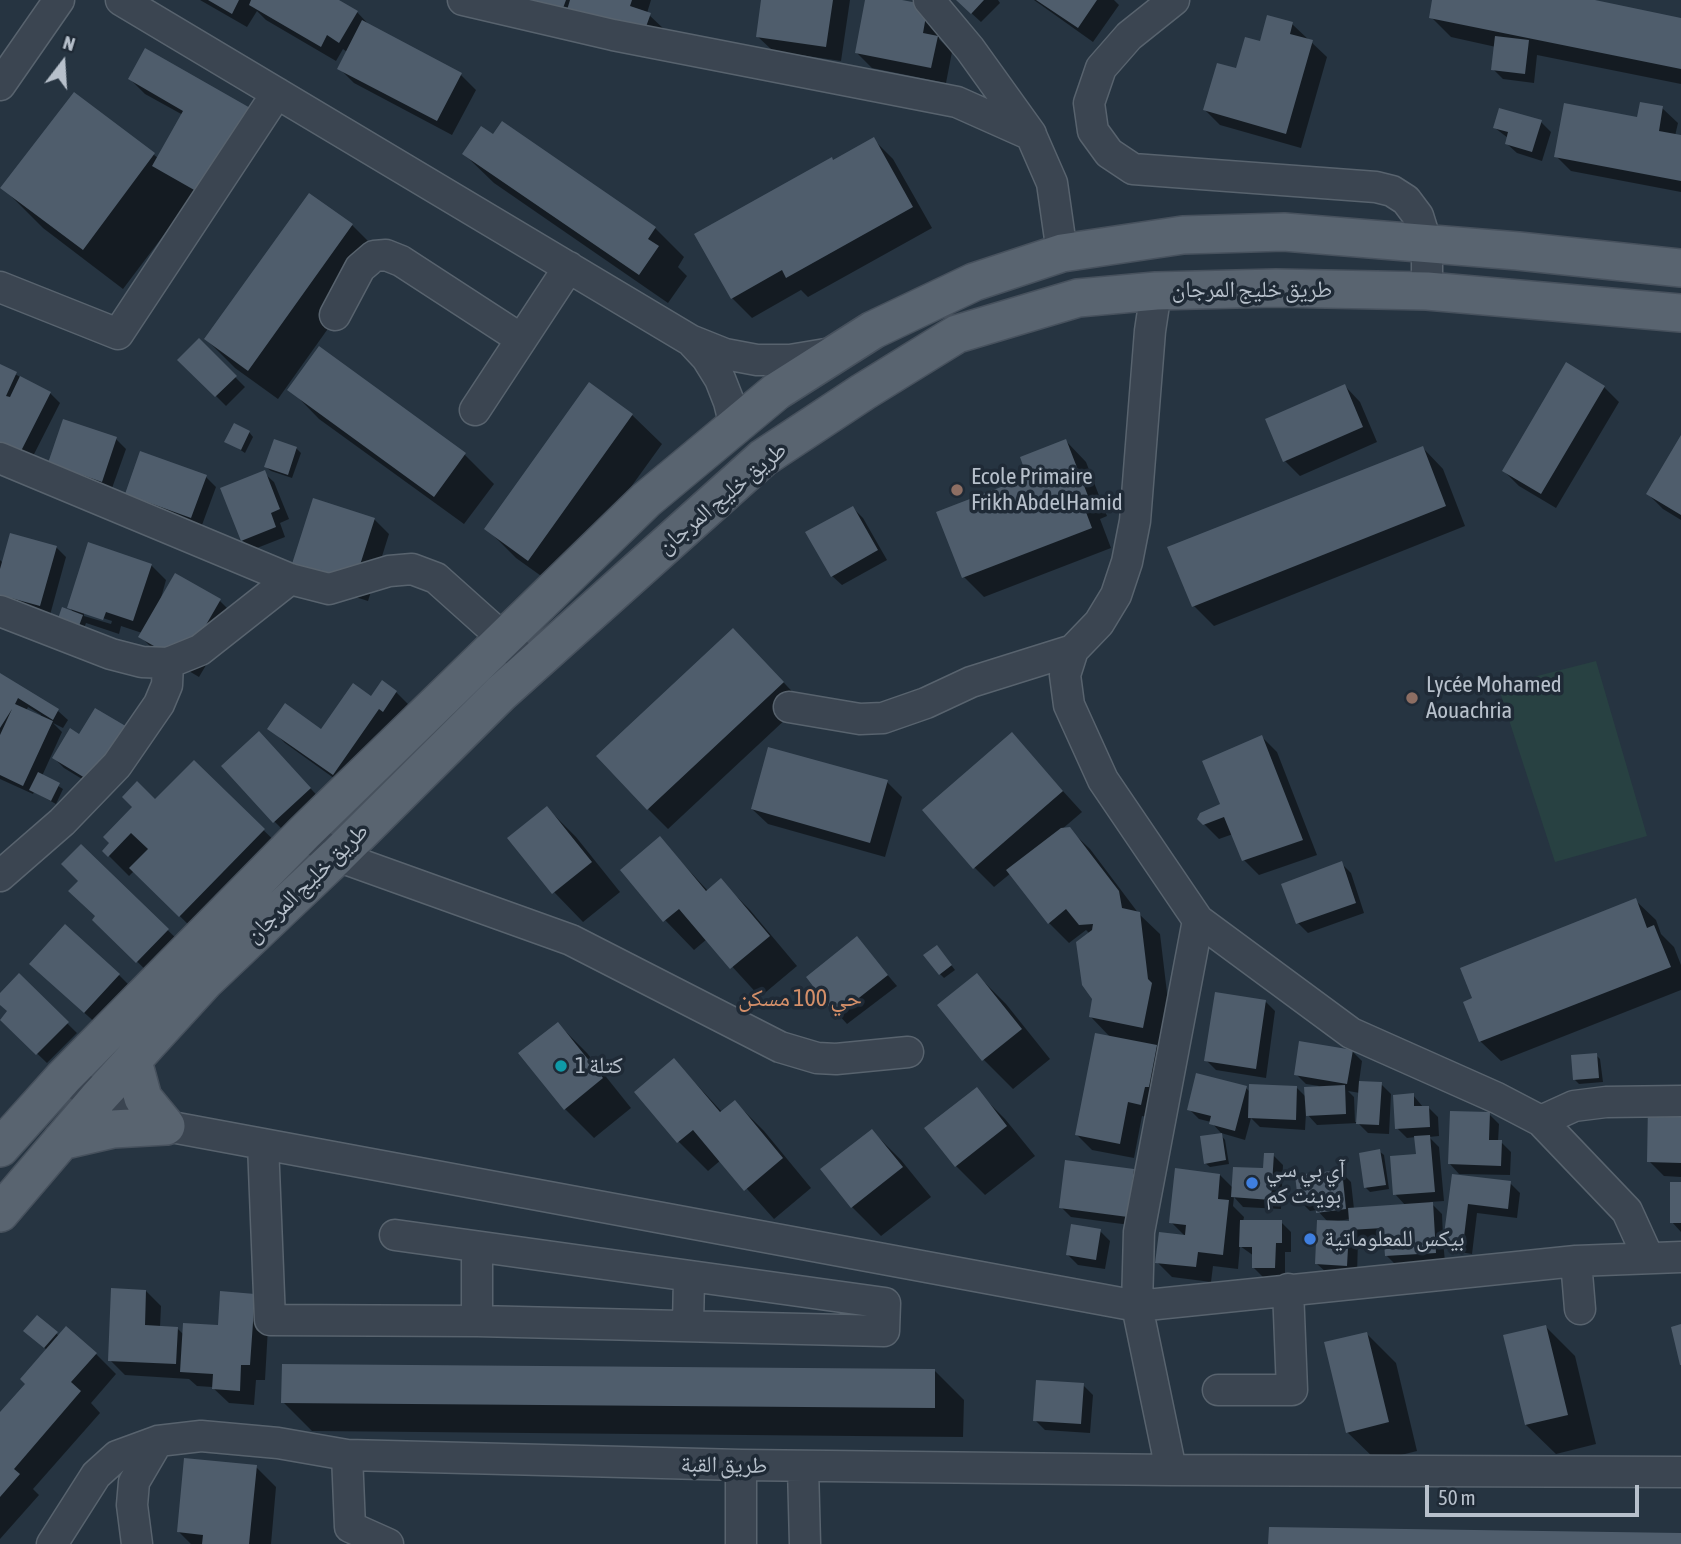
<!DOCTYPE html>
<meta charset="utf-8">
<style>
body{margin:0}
#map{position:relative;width:1681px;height:1544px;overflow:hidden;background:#263441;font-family:"Asap Condensed",sans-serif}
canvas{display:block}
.north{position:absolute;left:28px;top:28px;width:70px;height:70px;-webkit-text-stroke:5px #1f2a36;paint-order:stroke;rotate:17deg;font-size:19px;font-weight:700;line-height:28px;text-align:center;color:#b7c0cb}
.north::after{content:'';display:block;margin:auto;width:24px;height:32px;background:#b7c0cb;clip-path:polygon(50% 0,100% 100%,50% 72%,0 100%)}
.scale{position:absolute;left:1425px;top:1485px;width:214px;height:32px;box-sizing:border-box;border:4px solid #b7c0cb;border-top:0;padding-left:9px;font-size:21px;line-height:24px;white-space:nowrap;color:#b7c0cb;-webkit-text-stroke:5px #1f2a36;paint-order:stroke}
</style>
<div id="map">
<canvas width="1681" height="1544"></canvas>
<div class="north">N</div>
<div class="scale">50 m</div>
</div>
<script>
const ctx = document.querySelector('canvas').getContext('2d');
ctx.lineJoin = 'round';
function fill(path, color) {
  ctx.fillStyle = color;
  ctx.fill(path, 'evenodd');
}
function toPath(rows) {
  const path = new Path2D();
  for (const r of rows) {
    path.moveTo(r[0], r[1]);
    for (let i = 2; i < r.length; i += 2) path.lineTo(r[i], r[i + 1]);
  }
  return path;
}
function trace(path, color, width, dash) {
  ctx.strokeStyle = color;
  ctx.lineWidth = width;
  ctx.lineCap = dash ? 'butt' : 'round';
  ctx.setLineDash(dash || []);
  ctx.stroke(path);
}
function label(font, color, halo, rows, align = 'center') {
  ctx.font = font + ' "Asap Condensed","Noto Naskh Arabic",sans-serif';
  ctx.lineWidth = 7;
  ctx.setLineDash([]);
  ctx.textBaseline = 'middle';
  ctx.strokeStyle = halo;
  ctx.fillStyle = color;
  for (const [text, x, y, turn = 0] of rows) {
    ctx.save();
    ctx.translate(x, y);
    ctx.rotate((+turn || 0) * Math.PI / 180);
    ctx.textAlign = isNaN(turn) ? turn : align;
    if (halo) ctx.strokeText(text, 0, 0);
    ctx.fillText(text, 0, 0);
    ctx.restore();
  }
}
const green = toPath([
 [1596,661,1647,836,1555,862,1498,686]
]);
const shadow = toPath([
 [200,0,335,0,357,12,371,27,461,75,476,90,452,135,354,83,339,68,347,52,343,49,336,61,266,20,257,11,247,27],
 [481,0,651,0,647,13,665,30,658,49],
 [763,0,850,0,841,61,773,51,757,36],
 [867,0,893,0,942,22,939,39,952,52,946,83,872,68,857,53],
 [957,0,998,0,1000,3,981,22],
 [1034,0,1114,0,1119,5,1093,42],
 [1434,0,1586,0,1681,19,1681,84,1537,55,1534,83,1503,79,1493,69,1496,47,1451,37,1431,17],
 [1292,24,1327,57,1301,148,1220,125,1205,110,1261,43],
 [130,79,251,110,194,195,123,289,43,228,3,188,74,94,158,158,183,115,145,94],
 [1662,108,1678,123,1675,136,1681,137,1681,192,1571,171,1556,156],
 [1541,122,1551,132,1542,161,1517,153,1507,144,1508,138,1495,128],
 [502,124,655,228,684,257,678,267,687,276,668,303,494,183,464,154,494,137],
 [873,139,893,159,932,228,808,297,801,290,752,318,732,298,833,162],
 [352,225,381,254,278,399,235,368,206,339],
 [199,341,245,387,226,406,180,360],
 [320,348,465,455,494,484,464,524,319,419,290,389],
 [0,366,50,393,60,403,29,464,0,449],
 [590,385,632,415,662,444,558,588,516,558,487,529],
 [1345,386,1360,402,1377,442,1300,476,1285,461,1267,420],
 [1604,387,1619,402,1556,508,1519,486,1504,471],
 [249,432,253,437,245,453,227,441],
 [116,439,126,449,111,491,50,463],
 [1681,439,1681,520,1663,509,1648,494],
 [1066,441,1086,462,1107,516,1100,519,1111,548,984,597,964,577,1030,478],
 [296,448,301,453,292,478,271,471,266,467],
 [1423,448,1443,469,1465,526,1214,626,1194,606],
 [264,473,274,482,289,519,280,523,285,537,252,550,242,540],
 [206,477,216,487,202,525,212,531,137,504,127,494],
 [853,508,863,518,887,560,842,585,832,576],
 [374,519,389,534,368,601,308,582],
 [56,547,66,557,50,615,0,597,0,560,3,563],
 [151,565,166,580,161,598,220,601,235,616,199,677,155,651,140,636,142,633,121,626,119,634,86,623,81,637,75,614,69,607],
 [84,612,112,621,111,624,84,616],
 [753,650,803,703,668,829,648,809],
 [0,675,58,711,68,720,63,728,53,723,62,732,42,776,63,789,56,804,34,792,33,794,0,779],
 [28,707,41,715,40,717,26,711],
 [396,692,411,707,349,789,285,743,270,728,321,731,372,699],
 [71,730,105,793,64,768,54,758],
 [1012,735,1082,812,1061,830,1069,829,1090,849,1139,914,1160,934,1168,1001,1163,1047,1156,1046,1172,1062,1156,1119,1142,1116,1134,1158,1092,1150,1076,1134,1111,1038,1091,1017,1094,998,1090,934,1086,930,1069,943,1049,923,1011,873,994,887,974,867],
 [1262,737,1277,752,1317,855,1259,875,1244,860,1233,834,1219,839,1199,819,1222,805],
 [274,749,325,804,289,836,274,821],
 [194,763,284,850,200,936,134,871,129,876,104,851],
 [887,782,902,797,885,857,768,824,752,809],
 [547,808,576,837,620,892,583,922,554,892],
 [660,839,708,891,721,881,750,910,797,966,760,997,707,939,694,950,665,920],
 [81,846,183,945,152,976,94,920,97,917,80,881],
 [1341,863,1351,873,1364,913,1308,933,1298,923],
 [1635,900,1656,920,1661,934,1674,947,1681,965,1681,990,1501,1061,1480,1041],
 [857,939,897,986,847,1024,838,1014],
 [941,952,955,970,944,978,940,974],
 [119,975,134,990,100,1027,46,978],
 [977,975,1006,1004,1050,1059,1013,1089,984,1060],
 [19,976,77,1033,47,1063,1,1019,9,1011,0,1002,0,996],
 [1266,1002,1275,1011,1266,1078,1216,1070,1206,1060],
 [558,1024,587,1053,631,1108,594,1138,565,1109],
 [1352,1051,1362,1061,1359,1082,1381,1084,1391,1094,1389,1134,1368,1133,1358,1123,1317,1125,1306,1113,1305,1130,1260,1127,1251,1118,1245,1140,1221,1133,1211,1122,1199,1119,1189,1109,1246,1088,1251,1093,1297,1088,1307,1098,1319,1086,1306,1084,1296,1074],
 [1348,1091,1360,1093,1358,1122,1355,1122,1354,1097],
 [1596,1055,1600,1059,1603,1082,1579,1084,1575,1080],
 [674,1060,722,1112,735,1102,764,1131,811,1188,774,1219,721,1160,708,1171,679,1142,636,1092],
 [976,1090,1005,1119,1035,1156,985,1195,956,1166],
 [1413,1095,1423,1107,1428,1107,1438,1117,1439,1136,1429,1137,1439,1147,1444,1201,1430,1202,1442,1214,1443,1237,1445,1237,1453,1175,1510,1183,1520,1193,1517,1218,1477,1213,1472,1254,1454,1251,1443,1240,1445,1262,1396,1265,1386,1255,1385,1238,1358,1240,1357,1275,1327,1273,1317,1264,1328,1222,1317,1210,1310,1211,1300,1201,1341,1172,1351,1182,1354,1209,1406,1206,1395,1194,1418,1156,1416,1137,1407,1138,1397,1128],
 [1350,1219,1350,1223,1338,1223,1338,1221],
 [1681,1107,1681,1177,1664,1176,1649,1161],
 [1489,1114,1499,1124,1498,1142,1501,1142,1511,1152,1510,1175,1459,1174,1450,1164],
 [872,1131,901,1160,931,1197,881,1236,852,1207],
 [1221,1135,1225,1140,1229,1164,1210,1167,1205,1163],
 [1379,1151,1384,1155,1389,1189,1370,1192,1366,1188],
 [1273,1155,1283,1165,1281,1209,1243,1207,1234,1197,1233,1206,1244,1217,1243,1222,1281,1222,1291,1232,1291,1252,1285,1252,1285,1278,1263,1277,1253,1267,1254,1256,1240,1246,1238,1269,1213,1266,1211,1282,1172,1277,1157,1262,1186,1237,1171,1222,1220,1175,1234,1189,1265,1170],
 [1133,1170,1143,1180,1137,1226,1071,1217,1061,1207],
 [1681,1184,1681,1232,1672,1222],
 [1100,1231,1110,1241,1105,1269,1078,1265,1068,1255],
 [146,1291,161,1306,160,1328,177,1328,184,1335,220,1327,254,1295,269,1310,265,1380,256,1380,254,1405,229,1403,212,1387,197,1386,189,1379,125,1375,110,1360],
 [37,1317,59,1336,96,1354,116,1374,91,1403,100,1413,33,1489,39,1495,0,1539,0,1415,27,1384,47,1350,26,1331],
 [1546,1327,1575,1356,1596,1444,1556,1454,1526,1425],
 [1367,1334,1396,1363,1417,1451,1377,1461,1347,1432],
 [935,1371,964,1400,963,1437,312,1431,283,1402],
 [1083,1385,1093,1395,1090,1433,1045,1430,1035,1420],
 [256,1467,276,1487,271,1544,191,1544,179,1532]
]);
const building = toPath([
 [208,0,239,0,232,14],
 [251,0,339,0,358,11,339,43,327,35,321,47,249,5],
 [503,0,566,0,559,19],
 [570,0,632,0,630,6,651,13,643,35,567,10],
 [761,0,833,0,826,47,756,37],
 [865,0,902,0,928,5,923,33,938,36,931,68,855,53],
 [956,0,984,0,971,14],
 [1036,0,1097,0,1078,28],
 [1432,0,1595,0,1681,18,1681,69,1429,18],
 [1267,15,1293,22,1290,34,1313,40,1286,134,1203,110,1217,63,1236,68,1245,37,1260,41],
 [362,20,462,73,437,121,337,69],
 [1495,36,1529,40,1525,74,1491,70],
 [145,48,252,109,203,195,152,166,183,111,128,79],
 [74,92,155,153,83,250,0,188],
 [1640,102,1663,106,1659,131,1681,135,1681,181,1554,157,1564,103,1637,117],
 [1499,108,1542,120,1532,152,1505,144,1508,132,1493,128],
 [502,121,656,227,648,239,659,246,639,275,462,154,481,126,493,134],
 [874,137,913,207,786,278,782,270,731,299,694,234,832,157,833,160],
 [309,193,353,224,248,371,204,339],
 [199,338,237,376,215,397,177,360],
 [319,346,466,453,434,497,287,390],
 [1566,362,1605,386,1541,494,1502,471],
 [0,364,17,372,6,396,10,397,20,376,51,392,19,455,0,446],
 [589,382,633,414,528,561,484,529],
 [1345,384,1363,427,1283,462,1265,419],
 [63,419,117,437,102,482,48,463],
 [234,423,250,431,241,450,224,442],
 [1681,435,1681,515,1646,494],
 [274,439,297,447,288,475,264,467],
 [1066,439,1088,496,1081,499,1092,528,962,578,936,512,1027,477,1020,457],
 [1423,446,1446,506,1192,607,1167,547],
 [140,451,207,475,191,518,125,494],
 [265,470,280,509,271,513,276,527,241,541,220,488],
 [313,498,375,518,353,587,291,567],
 [853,506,878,550,831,577,805,532],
 [10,533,57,546,40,606,0,595,0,569],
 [88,542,152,564,133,621,106,612,103,620,67,608],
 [175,573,221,599,184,663,138,637],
 [62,607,83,615,76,634,55,627],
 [733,628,784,682,647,810,596,756],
 [0,673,59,709,53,720,18,698,15,704,53,721,23,786,0,775,0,735,12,709,0,728],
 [382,680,397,691,383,712,379,709,333,775,267,729,285,703,321,729,353,683,371,696],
 [95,708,129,728,95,784,52,758,70,728,79,734],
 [259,731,311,788,273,823,221,766],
 [1012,732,1063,791,973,869,922,810],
 [1262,735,1303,840,1242,861,1224,817,1203,825,1197,819,1200,813,1220,804,1202,761],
 [768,747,888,780,870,843,751,809],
 [194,760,265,829,179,917,129,868,148,849,131,833,108,857,102,851,109,843,103,837,132,807,122,797,137,781,155,799],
 [38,772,60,783,51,801,29,790],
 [547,806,592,862,552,894,507,838],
 [1070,827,1119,891,1122,908,1140,912,1148,979,1152,983,1143,1028,1089,1017,1092,999,1082,985,1076,942,1092,930,1093,924,1079,925,1066,909,1048,924,1006,870,1061,828],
 [660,836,706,891,721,878,770,936,730,969,679,909,663,922,620,870],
 [81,844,169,929,136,963,92,920,95,916,68,891,78,881,61,864],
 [1342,861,1356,903,1296,924,1281,884],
 [1636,898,1647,928,1654,925,1671,967,1479,1042,1463,1002,1472,998,1460,968],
 [65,924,120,974,84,1013,29,964],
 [857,936,888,975,836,1016,806,977],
 [937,945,952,965,939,975,923,955],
 [19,973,69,1022,36,1055,0,1020,7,1011,0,1005,0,993],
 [977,973,1022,1029,982,1061,937,1005],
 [1215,992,1266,1000,1256,1069,1204,1061],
 [558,1022,603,1078,564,1110,518,1053],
 [1095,1033,1157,1045,1149,1087,1145,1087,1141,1105,1128,1102,1120,1144,1075,1135],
 [1299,1041,1353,1050,1347,1084,1294,1075],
 [1597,1053,1599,1078,1573,1080,1571,1055],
 [674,1058,720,1112,735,1100,783,1158,744,1191,693,1130,677,1143,634,1092],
 [1196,1073,1247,1086,1235,1131,1209,1124,1211,1116,1187,1110],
 [1359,1081,1382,1082,1379,1125,1356,1124],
 [1249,1084,1297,1086,1296,1120,1248,1118],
 [1345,1085,1346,1114,1306,1116,1304,1087],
 [977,1087,1007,1126,955,1167,924,1128],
 [1414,1093,1414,1106,1429,1106,1430,1127,1395,1129,1393,1095],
 [1648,1104,1681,1105,1681,1163,1647,1162],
 [1450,1111,1490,1112,1489,1140,1502,1140,1501,1166,1448,1164],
 [872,1129,903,1167,851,1208,820,1169],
 [1222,1133,1226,1160,1204,1164,1200,1136],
 [1430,1135,1435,1192,1393,1195,1390,1156,1416,1154,1414,1136],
 [1380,1149,1386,1185,1364,1188,1359,1153],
 [1264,1153,1274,1153,1271,1200,1231,1197,1233,1167,1263,1168],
 [1065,1160,1134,1169,1128,1217,1059,1208],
 [1175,1168,1220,1174,1218,1199,1229,1200,1223,1255,1198,1252,1196,1267,1155,1263,1159,1232,1185,1235,1186,1225,1169,1223],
 [1342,1170,1346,1209,1316,1213,1315,1200,1298,1201,1295,1175],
 [1452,1174,1511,1181,1508,1209,1468,1204,1463,1245,1443,1242],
 [1670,1182,1681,1182,1681,1223,1670,1223],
 [1433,1202,1436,1253,1385,1256,1383,1228,1349,1230,1347,1266,1315,1264,1317,1220,1349,1221,1348,1208],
 [1240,1220,1282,1220,1282,1243,1276,1243,1275,1268,1252,1268,1252,1247,1239,1247],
 [1071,1224,1101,1229,1096,1260,1066,1255],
 [111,1288,146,1290,145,1325,178,1327,176,1364,108,1361],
 [220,1291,255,1294,250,1365,241,1365,240,1391,212,1389,213,1374,180,1372,183,1323,218,1325],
 [37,1315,58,1332,44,1348,23,1331],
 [1681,1324,1681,1365,1680,1365,1671,1327],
 [1546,1325,1568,1415,1525,1425,1503,1335],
 [66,1326,97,1353,71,1382,81,1391,14,1469,20,1474,0,1497,0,1412,25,1384,20,1379],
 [1367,1332,1389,1422,1346,1433,1324,1342],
 [282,1364,935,1369,935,1408,281,1403],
 [1036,1380,1084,1383,1081,1424,1033,1421],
 [184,1458,257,1465,249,1544,202,1544,203,1535,177,1532],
 [1269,1527,1681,1533,1681,1544,1268,1544]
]);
const minor = toPath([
 [121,0,690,340,725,354,757,360,790,360,832,353],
 [463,0,613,35,957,102,1031,135,1052,183,1062,253],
 [929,0,970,49,1031,134],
 [1174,0,1129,36,1101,68,1089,103,1093,131,1109,153,1133,169,1376,187,1392,191,1406,200,1418,216,1427,245,1427,291],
 [0,85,59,0],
 [0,287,118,334,277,93],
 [1156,291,1150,331,1135,521,1127,562,1116,595,1099,623,1073,650,1065,675,1069,705,1103,780,1198,920,1351,1033,1497,1098,1541,1121,1627,1211,1648,1257],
 [335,315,360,268,374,256,386,255,401,261,521,339],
 [693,343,707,358,720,379,729,402,735,426],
 [475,410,569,267],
 [0,458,290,579,329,589,389,571,412,569,436,578,503,638,518,654],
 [0,611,111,654,142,662,168,663,200,650,290,579],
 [789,707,860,719,883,718,926,703,971,682,1073,650],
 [304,833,337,856,571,940,780,1047,817,1058,836,1059,908,1052],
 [0,876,62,822,117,765,159,704,167,685,168,663],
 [1198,920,1139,1232,1137,1306,1576,1261,1681,1257],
 [64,1077,98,1098,166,1126,1137,1306,1171,1470],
 [1541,1121,1574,1106,1606,1102,1681,1101],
 [263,1144,270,1320,477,1321,884,1331,885,1303,395,1235],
 [1576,1261,1580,1309],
 [477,1321,477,1248],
 [688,1326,689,1277],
 [1218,1390,1292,1390,1288,1289],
 [347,1455,350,1527,388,1544],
 [741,1465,741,1544],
 [803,1467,805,1544],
 [52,1544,96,1475,117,1456,158,1441,201,1436,278,1443,347,1455,741,1465,1171,1470,1681,1472],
 [137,1544,132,1505,134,1482,158,1441]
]);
const major = toPath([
 [133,1061,143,1098,166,1126],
 [61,1141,113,1129,166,1126],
 [0,1148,64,1077,304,833,646,500,777,391,873,330,974,282,1062,253,1183,235,1284,232,1518,251,1681,268],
 [0,1213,98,1098,205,981,337,856,501,693,763,458,863,392,957,334,1078,298,1156,291,1276,288,1427,291,1681,313]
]);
const markers = [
 [957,490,7,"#8d6e63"],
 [1412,698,7,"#8d6e63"],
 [561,1066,7,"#0f9aa8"],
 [1252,1183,7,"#3f7fe0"],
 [1310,1239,7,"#3f7fe0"]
];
const streetNames = [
 ["طريق خليج المرجان",1252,290],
 ["طريق خليج المرجان",722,498,-40],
 ["طريق خليج المرجان",307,883,-44],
 ["طريق القبة",724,1465,1]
];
const poiNames = [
 ["Ecole Primaire",971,477],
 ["Frikh AbdelHamid",971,503],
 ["Lycée Mohamed",1426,685],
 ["Aouachria",1426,711],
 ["كتلة 1",575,1066],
 ["آي بي سي",1266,1170],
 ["بوينت كم",1266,1196],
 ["بيكس للمعلوماتية",1324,1239]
];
const neighbourhoodNames = [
 ["حي 100 مسكن",800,998]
];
fill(green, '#284142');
fill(shadow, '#0007');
fill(building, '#4f5d6c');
trace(minor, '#58636e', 33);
trace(major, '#47515d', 40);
trace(minor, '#3b4551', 30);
trace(major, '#596470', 37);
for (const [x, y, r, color] of markers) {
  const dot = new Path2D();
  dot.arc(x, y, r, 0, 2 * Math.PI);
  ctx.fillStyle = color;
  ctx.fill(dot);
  trace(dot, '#1f2a36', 2.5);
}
label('23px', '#b7c0cb', '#1f2a36', streetNames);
label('23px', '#b7c0cb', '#1f2a36', poiNames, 'left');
label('24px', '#d48f69', '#1f2a36', neighbourhoodNames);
</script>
